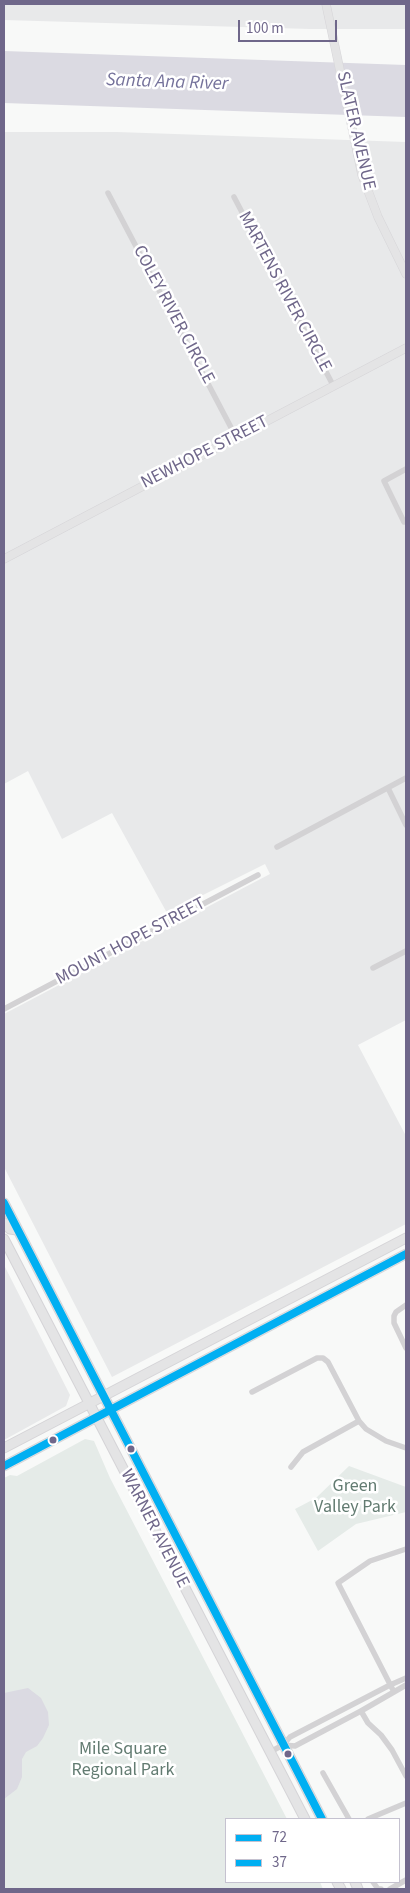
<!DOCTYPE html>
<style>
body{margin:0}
#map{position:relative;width:410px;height:1893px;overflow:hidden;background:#f8f9f8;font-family:"Source Sans 3",sans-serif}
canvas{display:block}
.frame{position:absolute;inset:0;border:5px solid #6f678a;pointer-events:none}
.legend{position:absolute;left:225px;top:1818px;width:175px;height:65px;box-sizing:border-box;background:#fff;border:1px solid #c5c2d0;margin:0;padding:6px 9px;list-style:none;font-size:15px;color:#6f678a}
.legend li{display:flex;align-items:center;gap:10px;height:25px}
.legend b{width:25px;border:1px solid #c5c2d0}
.scale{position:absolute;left:238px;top:20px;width:99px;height:22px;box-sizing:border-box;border:2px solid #6f678a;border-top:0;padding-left:6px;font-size:15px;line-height:18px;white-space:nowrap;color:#6f678a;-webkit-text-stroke:4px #fff;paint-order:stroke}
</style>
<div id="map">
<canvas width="410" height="1893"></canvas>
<div class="frame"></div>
<ul class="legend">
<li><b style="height:6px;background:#00aff2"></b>72</li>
<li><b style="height:6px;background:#00aff2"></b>37</li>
</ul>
<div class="scale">100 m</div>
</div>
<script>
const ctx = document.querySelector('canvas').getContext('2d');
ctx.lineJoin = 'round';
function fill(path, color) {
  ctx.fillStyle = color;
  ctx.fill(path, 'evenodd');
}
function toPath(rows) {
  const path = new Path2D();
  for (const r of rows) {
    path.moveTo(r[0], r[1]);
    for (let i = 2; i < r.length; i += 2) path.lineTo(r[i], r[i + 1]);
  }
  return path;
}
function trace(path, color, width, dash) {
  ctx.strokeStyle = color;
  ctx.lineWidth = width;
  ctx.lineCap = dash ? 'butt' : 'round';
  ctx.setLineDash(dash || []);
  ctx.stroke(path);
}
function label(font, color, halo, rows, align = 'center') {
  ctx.font = font + ' "Source Sans 3",sans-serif';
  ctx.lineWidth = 5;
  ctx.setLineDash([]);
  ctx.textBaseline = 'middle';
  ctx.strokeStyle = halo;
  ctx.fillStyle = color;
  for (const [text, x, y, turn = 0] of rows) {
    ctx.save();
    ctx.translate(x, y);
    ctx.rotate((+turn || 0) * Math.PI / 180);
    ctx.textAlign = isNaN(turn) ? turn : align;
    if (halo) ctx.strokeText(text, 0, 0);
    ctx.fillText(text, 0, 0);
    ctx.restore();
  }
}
const built = toPath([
 [4,4,406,4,406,29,310,29,4,20],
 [4,132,117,132,406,142,406,1020,358,1045,406,1136,406,1224,112,1377,4,1167,4,1014,270,874,265,864,167,913,112,813,62,839,28,771,4,784],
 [4,1265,70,1395,66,1406,4,1440]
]);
const green = toPath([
 [85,1439,94,1441,110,1478,287,1819,226,1819,226,1882,320,1882,323,1889,4,1889,4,1478,10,1475,17,1476],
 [349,1466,406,1487,406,1512,356,1524,318,1551,295,1509,316,1498]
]);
const water = toPath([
 [4,51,406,65,406,117,4,103],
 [28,1688,41,1698,48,1712,49,1725,43,1738,37,1746,26,1752,22,1759,22,1777,17,1789,4,1799,4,1693]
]);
const street = toPath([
 [108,193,236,437],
 [234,197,334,387],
 [404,522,384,481,406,469],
 [388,788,406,825],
 [277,847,406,778],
 [373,968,406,951],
 [4,1009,258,875],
 [406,1305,396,1312,394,1316,394,1323,406,1348],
 [252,1392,317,1358,323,1358,328,1362,359,1421,366,1429,386,1441,406,1448],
 [291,1467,303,1452,359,1421],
 [394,1692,338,1583,370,1561,406,1549],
 [361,1711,368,1723,381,1735,392,1750,406,1776],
 [283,1745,295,1746,361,1711,406,1685],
 [270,1752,283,1745,290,1737,390,1685,406,1678],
 [323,1773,349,1819],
 [368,1819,406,1803],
 [373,1882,378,1889,381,1889],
 [390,1889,406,1880]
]);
const secondary = toPath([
 [326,4,362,175,378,217,406,274],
 [4,559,406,348]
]);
const primary = toPath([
 [4,1203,322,1819],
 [4,1223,10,1229,17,1230],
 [4,1239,305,1819],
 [4,1448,406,1238],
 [4,1466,406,1254],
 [337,1882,341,1889],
 [355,1882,358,1889]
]);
const bus1 = toPath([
 [4,1203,322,1819]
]);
const bus2 = toPath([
 [4,1466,406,1254]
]);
const markers = [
 [53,1440,4.5,"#6f678a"],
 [131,1449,4.5,"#6f678a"],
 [288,1754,4.5,"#6f678a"]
];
const streetNames = [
 ["SLATER AVENUE",355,131,77],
 ["MARTENS RIVER CIRCLE",284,292,62],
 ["COLEY RIVER CIRCLE",173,315,62],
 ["NEWHOPE STREET",205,453,-27],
 ["MOUNT HOPE STREET",131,942,-28],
 ["WARNER AVENUE",154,1529,63]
];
const parkNames = [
 ["Green",355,1487],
 ["Valley Park",355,1508],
 ["Mile Square",123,1750],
 ["Regional Park",123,1771]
];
const waterNames = [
 ["Santa Ana River",167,83,2]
];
fill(built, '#e8e9ea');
fill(green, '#e5ebe8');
fill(water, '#dbdae2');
trace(secondary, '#d6d5d8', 9);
trace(primary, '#d5d4d7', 11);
trace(street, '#d3d2d4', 5.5);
trace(secondary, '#e4e4e5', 8);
trace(primary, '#e4e4e5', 9);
trace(bus1, '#00aff2', 8);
trace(bus2, '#00aff2', 8);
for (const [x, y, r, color] of markers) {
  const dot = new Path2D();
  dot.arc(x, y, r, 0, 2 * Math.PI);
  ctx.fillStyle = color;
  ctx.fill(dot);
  trace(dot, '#fff', 2);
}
label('18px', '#6f678a', '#fff', streetNames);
label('18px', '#627b71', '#fff', parkNames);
label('italic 19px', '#75729b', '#fff', waterNames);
</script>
